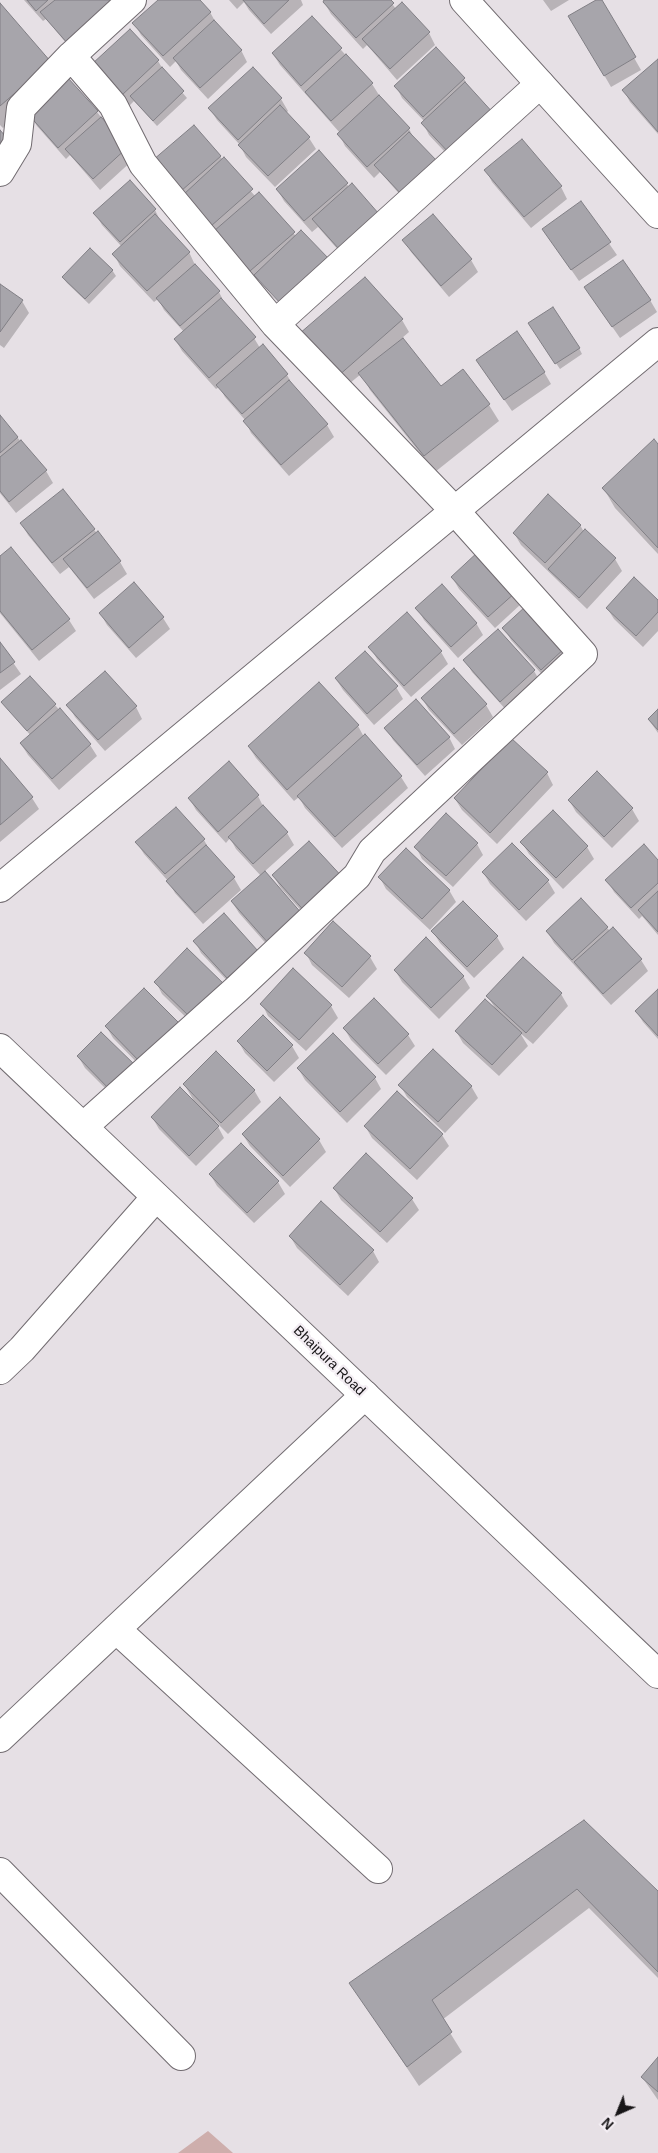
<!DOCTYPE html>
<style>
body{margin:0}
#map{position:relative;width:658px;height:2153px;overflow:hidden;background:#e6e0e5;font-family:Helvetica,sans-serif}
canvas{display:block}
.north{position:absolute;left:593px;top:2088px;width:50px;height:50px;-webkit-text-stroke:4px #f3edf3;paint-order:stroke;rotate:224deg;font-size:14px;font-weight:700;line-height:20px;text-align:center;color:#171517}
.north::after{content:'';display:block;margin:auto;width:18px;height:22px;background:#171517;clip-path:polygon(50% 0,100% 100%,50% 72%,0 100%)}
</style>
<div id="map">
<canvas width="658" height="2153"></canvas>
<div class="north">N</div>
</div>
<script>
const ctx = document.querySelector('canvas').getContext('2d');
ctx.lineJoin = 'round';
function fill(path, color) {
  ctx.fillStyle = color;
  ctx.fill(path, 'evenodd');
}
function toPath(rows) {
  const path = new Path2D();
  for (const r of rows) {
    path.moveTo(r[0], r[1]);
    for (let i = 2; i < r.length; i += 2) path.lineTo(r[i], r[i + 1]);
  }
  return path;
}
function trace(path, color, width, dash) {
  ctx.strokeStyle = color;
  ctx.lineWidth = width;
  ctx.lineCap = dash ? 'butt' : 'round';
  ctx.setLineDash(dash || []);
  ctx.stroke(path);
}
function label(font, color, halo, rows, align = 'center') {
  ctx.font = font + ' Helvetica,sans-serif';
  ctx.lineWidth = 4.5;
  ctx.setLineDash([]);
  ctx.textBaseline = 'middle';
  ctx.strokeStyle = halo;
  ctx.fillStyle = color;
  for (const [text, x, y, turn = 0] of rows) {
    ctx.save();
    ctx.translate(x, y);
    ctx.rotate((+turn || 0) * Math.PI / 180);
    ctx.textAlign = isNaN(turn) ? turn : align;
    if (halo) ctx.strokeText(text, 0, 0);
    ctx.fillText(text, 0, 0);
    ctx.restore();
  }
}
const green = toPath([
 [208,2131,233,2153,178,2153]
]);
const shadow = toPath([
 [24,0,107,0,77,56,46,19,43,21],
 [160,0,199,0,210,12,217,25,241,50,247,62,208,99,181,70,176,61,170,67,141,35,134,23],
 [229,0,301,0,303,5,271,34,249,10,244,2,237,9],
 [326,0,389,0,396,9,429,33,435,45,397,80,367,45,363,49,331,14,324,2],
 [543,0,569,0,551,11],
 [598,0,601,0,641,70,611,87,570,16],
 [0,5,59,79,3,128,0,125],
 [312,18,372,84,379,95,409,129,415,140,410,206,380,172,374,178,345,146,339,134,340,133,280,65,273,54],
 [130,30,158,61,164,71,187,98,157,126,134,101,128,107,93,65],
 [436,48,464,79,471,91,458,166,429,135,423,123,424,121,402,98,396,86],
 [658,61,658,134,630,102,624,91],
 [68,80,97,112,134,159,100,190,70,155,66,159,37,126,30,115],
 [281,99,288,111,286,113,309,138,316,149,275,187,246,157,240,145,217,120,210,109],
 [193,126,255,196,296,236,290,316,259,281,257,282,162,172],
 [260,284,264,284,288,309,286,311],
 [486,170,561,187,567,199,531,228,492,182],
 [347,184,349,188,347,260,318,227,312,232,284,201,277,189],
 [581,203,617,255,579,281,543,229],
 [155,210,161,222,189,252,195,265,219,292,225,304,254,338,260,348,263,346,287,375,294,387,327,425,334,437,289,476,251,433,245,420,225,397,219,387,216,389,182,351,175,339,184,332,164,310,158,299,154,302,120,266,114,254,122,247,102,225,95,213],
 [433,216,471,260,478,272,449,297,411,252,404,240],
 [112,270,116,276,89,304,67,283,63,278],
 [365,278,402,320,409,332,402,338,441,388,462,371,489,405,499,421,435,472,370,390,361,374,344,388,308,346],
 [0,286,22,301,29,313,4,348,0,345],
 [593,299,650,300,657,312,620,338],
 [533,329,579,348,582,354,560,369],
 [485,372,544,372,551,384,512,411],
 [0,417,46,471,53,483,16,513,0,493],
 [658,445,658,554,615,508,604,489],
 [63,491,120,562,127,574,94,599,69,567,60,574,28,535,21,523],
 [580,525,584,532,615,559,622,571,587,609,521,545,514,533],
 [479,553,521,604,495,628,459,589,452,577],
 [0,557,69,620,76,631,39,661,0,613],
 [658,601,658,631,643,647,614,619,607,608],
 [417,608,476,623,483,635,458,658,424,620],
 [100,613,163,618,170,629,136,658,107,625],
 [504,628,564,648,570,660,548,681,511,640],
 [0,644,21,674,0,690],
 [370,647,441,652,448,664,411,697,377,659],
 [465,660,534,671,541,683,508,712,472,672],
 [454,670,486,705,493,717,462,745,429,710,422,698],
 [336,679,396,687,403,699,374,725,343,690],
 [3,703,55,705,90,745,97,756,59,790,28,755,21,744,31,736],
 [68,705,136,707,142,719,105,751,75,717],
 [658,711,658,733,649,720],
 [358,726,364,737,401,777,408,788,342,848,305,808,299,797,294,801,256,758,249,747],
 [386,728,449,737,455,749,425,776,393,740],
 [0,760,32,798,39,809,0,842],
 [547,773,553,785,497,844,462,810,455,799],
 [597,773,632,809,639,821,612,848,576,812,569,800],
 [258,796,264,808,287,833,294,845,264,872,302,916,277,956,239,913,232,902,261,876,236,849,230,838,226,843,196,810,189,798],
 [553,812,587,847,594,859,563,889,529,854,522,843],
 [204,840,210,851,234,878,241,890,203,924,175,893,168,881,144,854,137,843],
 [309,842,315,926,280,887,273,875],
 [477,844,483,855,453,887,422,859,416,847],
 [512,844,548,881,555,893,526,921,490,884,483,872],
 [658,862,658,935,642,916,639,919,614,892,607,880],
 [380,878,449,890,456,902,430,930,386,889],
 [463,902,497,937,504,949,474,978,440,943,433,932],
 [333,923,370,957,377,969,349,998,312,965,306,953],
 [607,928,641,960,648,971,611,1005,554,943,547,931],
 [195,941,257,951,235,989,201,953],
 [523,959,561,994,568,1006,533,1044,520,1033,528,1046,499,1076,463,1043,456,1031,495,1008,488,997],
 [395,970,463,976,470,988,439,1019,402,982],
 [156,982,232,999,200,1031,162,994],
 [144,990,150,1076,113,1038,106,1026],
 [658,991,658,1039,643,1022,636,1011],
 [262,1004,331,1006,338,1018,306,1051,268,1016],
 [263,1017,292,1046,299,1058,274,1082,245,1053,238,1041],
 [344,1028,408,1035,415,1046,386,1075,351,1040],
 [101,1033,120,1103,85,1068,78,1056],
 [298,1068,375,1078,381,1089,347,1123,305,1080],
 [184,1084,254,1090,261,1102,228,1134,215,1121,224,1138,196,1166,159,1129,152,1117,194,1101],
 [400,1085,471,1086,478,1098,445,1133,407,1097],
 [280,1099,319,1140,326,1152,290,1187,250,1146,243,1135],
 [365,1126,442,1135,449,1146,417,1180,372,1138],
 [210,1174,278,1182,285,1194,254,1223,217,1186],
 [334,1188,412,1199,419,1210,387,1243,341,1200],
 [290,1236,373,1251,379,1262,348,1296,297,1248],
 [584,1822,658,1893,658,1978,589,1908,442,2020,462,2052,419,2086,351,1984],
 [658,2059,658,2100,642,2077]
]);
const building = toPath([
 [27,0,48,0,36,11,27,0],
 [55,0,109,0,114,6,69,45,40,12,55,0],
 [158,0,200,0,211,12,163,56,132,23,158,0],
 [243,0,289,0,264,24,243,0],
 [324,0,391,0,394,3,356,38,323,2,324,0],
 [596,0,602,0,636,57,604,76,568,16,596,0],
 [402,2,430,32,390,69,362,39,402,2],
 [0,3,51,62,0,106,0,3],
 [312,16,342,48,301,86,272,53,312,16],
 [214,20,242,50,200,88,173,58,214,20],
 [130,29,159,60,121,96,92,64,130,29],
 [436,47,465,78,423,117,394,86,436,47],
 [346,54,373,83,331,121,305,92,346,54],
 [658,59,658,132,622,90,658,59],
 [162,67,184,91,153,121,130,96,162,67],
 [253,67,282,98,238,140,208,108,253,67],
 [68,78,98,111,58,148,28,114,68,78],
 [465,82,495,115,451,155,421,123,465,82],
 [379,95,410,128,367,167,337,134,379,95],
 [280,105,310,137,268,176,238,145,280,105],
 [101,117,128,147,93,179,65,149,101,117],
 [194,125,221,156,181,191,153,160,194,125],
 [0,130,11,143,0,153,0,130],
 [409,132,438,162,402,195,374,165,409,132],
 [522,139,562,186,524,217,484,170,522,139],
 [319,150,348,183,304,221,276,189,319,150],
 [224,157,253,189,211,226,183,195,224,157],
 [130,180,156,209,120,242,93,213,130,180],
 [352,183,379,214,339,249,312,219,352,183],
 [259,192,295,232,250,271,214,231,259,192],
 [581,201,611,242,571,270,542,229,581,201],
 [155,214,190,252,147,291,112,254,155,214],
 [433,214,472,259,441,286,402,240,433,214],
 [301,230,330,260,282,305,254,275,301,230],
 [90,248,113,270,85,299,62,277,90,248],
 [623,260,651,300,612,327,584,287,623,260],
 [195,264,220,291,180,326,156,298,195,264],
 [365,277,403,319,337,377,299,334,365,277],
 [0,284,23,300,0,332,0,284],
 [221,298,256,337,209,378,174,339,221,298],
 [553,307,580,348,555,364,528,323,553,307],
 [517,331,545,372,504,400,476,360,517,331],
 [403,338,441,386,463,369,490,404,424,456,358,373,403,338],
 [263,344,288,374,242,414,216,385,263,344],
 [289,380,328,424,281,465,243,421,289,380],
 [0,415,18,437,0,453,0,415],
 [654,439,658,444,658,548,602,488,654,439],
 [21,440,47,470,9,502,0,491,0,457,21,440],
 [63,489,95,529,52,563,20,523,63,489],
 [548,494,581,525,545,563,513,533,548,494],
 [585,529,616,558,579,598,548,569,585,529],
 [98,531,121,561,87,588,63,559,98,531],
 [11,547,70,619,32,650,0,611,0,556,11,547],
 [479,551,516,592,488,617,451,577,479,551],
 [634,577,658,600,658,612,636,636,606,608,634,577],
 [134,582,164,617,129,648,99,613,134,582],
 [442,584,477,623,451,647,415,608,442,584],
 [526,606,565,648,541,670,502,628,526,606],
 [407,612,442,651,404,686,368,647,407,612],
 [498,629,535,670,500,702,463,660,498,629],
 [0,642,15,662,0,673,0,642],
 [365,651,398,686,367,714,335,678,365,651],
 [454,668,487,704,454,734,421,698,454,668],
 [105,671,137,706,98,740,66,705,105,671],
 [30,676,56,704,27,731,1,702,30,676],
 [319,682,359,725,287,790,248,746,319,682],
 [416,699,450,737,417,765,384,728,416,699],
 [60,708,91,744,52,779,20,743,60,708],
 [658,709,658,730,648,719,658,709],
 [365,734,402,776,335,837,297,796,365,734],
 [511,738,548,772,490,833,454,798,511,738],
 [0,758,33,797,0,825,0,758],
 [229,761,259,795,218,832,188,798,229,761],
 [597,771,633,808,604,837,568,800,597,771],
 [263,805,288,832,253,864,228,837,263,805],
 [176,807,205,839,165,874,135,842,176,807],
 [553,810,588,846,556,878,520,842,553,810],
 [446,813,478,843,446,876,414,847,446,813],
 [309,841,346,881,308,915,272,875,309,841],
 [512,843,549,880,519,910,482,872,512,843],
 [644,844,658,860,658,883,631,908,605,880,644,844],
 [206,845,235,877,195,913,166,881,206,845],
 [406,848,450,890,422,919,378,877,406,848],
 [265,871,303,915,270,945,231,901,265,871],
 [658,891,658,932,638,910,658,891],
 [581,898,608,927,572,960,546,931,581,898],
 [463,901,498,936,467,967,431,931,463,901],
 [224,913,258,951,227,978,193,941,224,913],
 [333,921,371,956,342,987,304,953,333,921],
 [613,927,642,959,603,994,574,962,613,927],
 [426,937,464,976,431,1008,394,970,426,937],
 [187,948,226,986,193,1020,154,982,187,948],
 [523,957,562,993,526,1033,486,996,523,957],
 [293,968,332,1005,299,1040,260,1004,293,968],
 [144,988,182,1026,143,1065,105,1026,144,988],
 [658,989,658,1036,635,1011,658,989],
 [374,998,409,1034,378,1064,343,1028,374,998],
 [485,999,522,1033,492,1065,455,1031,485,999],
 [263,1015,293,1045,267,1071,237,1041,263,1015],
 [101,1032,137,1067,112,1092,77,1056,101,1032],
 [333,1033,376,1077,340,1112,297,1068,333,1033],
 [433,1049,472,1086,438,1122,398,1085,433,1049],
 [216,1051,255,1090,221,1123,183,1084,216,1051],
 [180,1087,219,1126,189,1156,151,1117,180,1087],
 [397,1091,443,1134,410,1169,364,1126,397,1091],
 [280,1097,320,1139,283,1176,242,1134,280,1097],
 [241,1143,279,1181,247,1213,209,1174,241,1143],
 [366,1153,413,1198,380,1232,333,1188,366,1153],
 [321,1201,374,1250,340,1285,289,1236,321,1201],
 [584,1820,658,1891,658,1972,577,1889,432,2000,452,2032,407,2067,349,1983,584,1820],
 [658,2057,658,2092,641,2077,658,2057]
]);
const street = toPath([
 [71,56,113,105,143,164,275,324,455,511,583,654,372,851,357,876,237,989,83,1127],
 [0,172,17,144,21,108,71,56,132,0],
 [275,324,540,84],
 [0,1370,22,1349,156,1197],
 [116,1629,378,1869],
 [0,1738,365,1395],
 [0,1872,181,2056]
]);
const secondary = toPath([
 [464,0,658,214],
 [0,888,658,342],
 [0,1048,658,1674]
]);
const streetNames = [
 ["Bhaipura Road",329,1361,44]
];
fill(green, '#ceaeac');
fill(shadow, '#0003');
fill(building, '#a7a5ab');
trace(building, '#817f85', 1);
trace(street, '#716b70', 30);
trace(secondary, '#716b70', 30);
trace(street, '#fff', 28);
trace(secondary, '#fff', 28);
label('14px', '#171517', '#f3edf3', streetNames);
</script>
